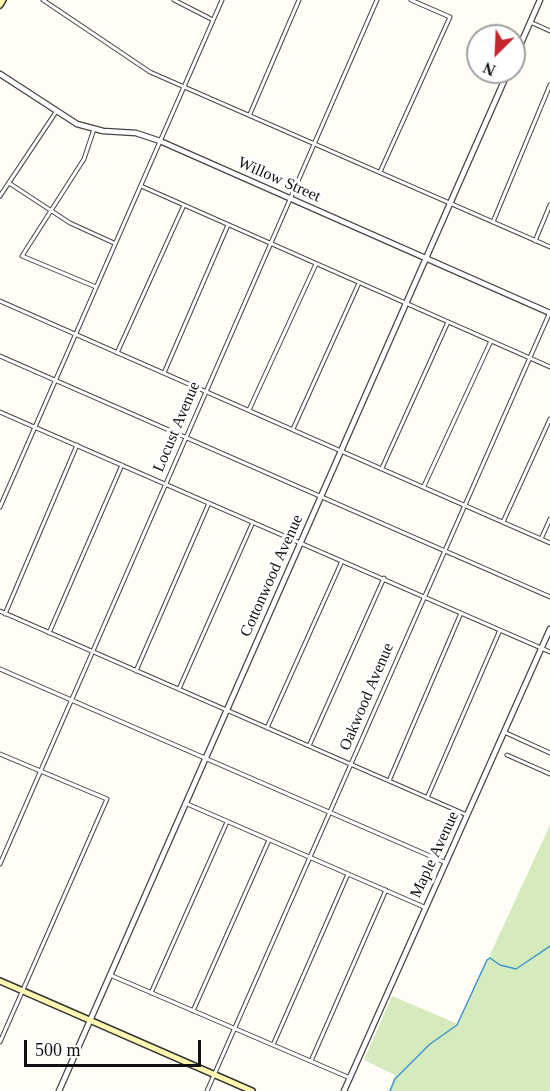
<!DOCTYPE html>
<style>
body{margin:0}
#map{position:relative;width:550px;height:1091px;overflow:hidden;background:#fffdf5;font-family:"Times New Roman",serif}
canvas{display:block}
.north{position:absolute;left:466px;top:24px;width:60px;height:60px;box-sizing:border-box;background:#fff;border:2px solid #a0a0a0;border-radius:50%;rotate:204deg;font-size:16px;font-weight:700;line-height:24px;text-align:center;color:#111}
.north::after{content:'';display:block;margin:auto;width:21px;height:27px;background:#c4262e;clip-path:polygon(50% 0,100% 100%,50% 72%,0 100%)}
.scale{position:absolute;left:24px;top:1040px;width:177px;height:27px;box-sizing:border-box;border:3px solid #111;border-top:0;padding-left:8px;font-size:18px;line-height:21px;white-space:nowrap;color:#111;-webkit-text-stroke:4px #fff;paint-order:stroke}
</style>
<div id="map">
<canvas width="550" height="1091"></canvas>
<div class="north">N</div>
<div class="scale">500 m</div>
</div>
<script>
const ctx = document.querySelector('canvas').getContext('2d');
ctx.lineJoin = 'round';
function fill(path, color) {
  ctx.fillStyle = color;
  ctx.fill(path, 'evenodd');
}
function toPath(rows) {
  const path = new Path2D();
  for (const r of rows) {
    path.moveTo(r[0], r[1]);
    for (let i = 2; i < r.length; i += 2) path.lineTo(r[i], r[i + 1]);
  }
  return path;
}
function trace(path, color, width, dash) {
  ctx.strokeStyle = color;
  ctx.lineWidth = width;
  ctx.lineCap = dash ? 'butt' : 'round';
  ctx.setLineDash(dash || []);
  ctx.stroke(path);
}
function label(font, color, halo, rows, align = 'center') {
  ctx.font = font + ' "Times New Roman",serif';
  ctx.lineWidth = 6;
  ctx.setLineDash([]);
  ctx.textBaseline = 'middle';
  ctx.strokeStyle = halo;
  ctx.fillStyle = color;
  for (const [text, x, y, turn = 0] of rows) {
    ctx.save();
    ctx.translate(x, y);
    ctx.rotate((+turn || 0) * Math.PI / 180);
    ctx.textAlign = isNaN(turn) ? turn : align;
    if (halo) ctx.strokeText(text, 0, 0);
    ctx.fillText(text, 0, 0);
    ctx.restore();
  }
}
const green = toPath([
 [550,825,550,1091,389,1091,395,1075,364,1060,392,996,458,1024]
]);
const stream = toPath([
 [390,1091,395,1079,430,1044,457,1025,487,960,490,958,500,965,516,969,550,946]
]);
const minor = toPath([
 [43,0,150,72,550,247],
 [174,0,213,20],
 [530,22,550,31],
 [250,114,299,0],
 [94,129,84,159,22,256,96,287],
 [380,172,450,17,411,0],
 [9,183,70,223,114,243],
 [141,186,550,367],
 [0,196,56,112],
 [493,222,550,85],
 [535,241,550,205],
 [0,301,550,543],
 [117,353,184,205],
 [0,356,550,597],
 [164,373,228,225],
 [249,410,316,264],
 [0,412,550,652],
 [293,429,359,283],
 [382,468,448,322],
 [424,486,491,341],
 [0,507,222,0],
 [503,522,550,419],
 [541,539,550,519],
 [0,611,467,815],
 [5,614,77,445],
 [49,633,122,465],
 [0,669,444,862],
 [136,671,209,503],
 [179,689,253,522],
 [267,728,342,561],
 [504,732,550,753],
 [309,746,384,578],
 [0,754,107,799,0,1042],
 [507,755,550,774],
 [389,781,461,613],
 [427,798,500,630],
 [185,803,424,907],
 [0,864,377,0],
 [110,975,350,1078],
 [151,993,227,822],
 [193,1011,269,840],
 [273,1045,348,874],
 [311,1061,386,890],
 [207,1091,550,312]
]);
const tertiary = toPath([
 [514,59,540,0],
 [0,74,77,124,103,131,136,133,160,141,550,313],
 [59,1091,508,72],
 [344,1091,550,629]
]);
const secondary = toPath([
 [0,5,3,0],
 [0,981,252,1091]
]);
const streetNames = [
 ["Willow Street",279,180,24],
 ["Locust Avenue",177,427,-67],
 ["Cottonwood Avenue",272,576,-66],
 ["Oakwood Avenue",367,697,-67],
 ["Maple Avenue",435,855,-65]
];
fill(green, '#d5ebbd');
trace(stream, '#3f96cf', 1.5);
trace(minor, '#444', 5);
trace(tertiary, '#444', 7);
trace(secondary, '#333', 8);
trace(minor, '#fff', 3);
trace(tertiary, '#fff', 4.5);
trace(secondary, '#fff6b0', 5);
label('16px', '#111', '#fff', streetNames);
</script>
